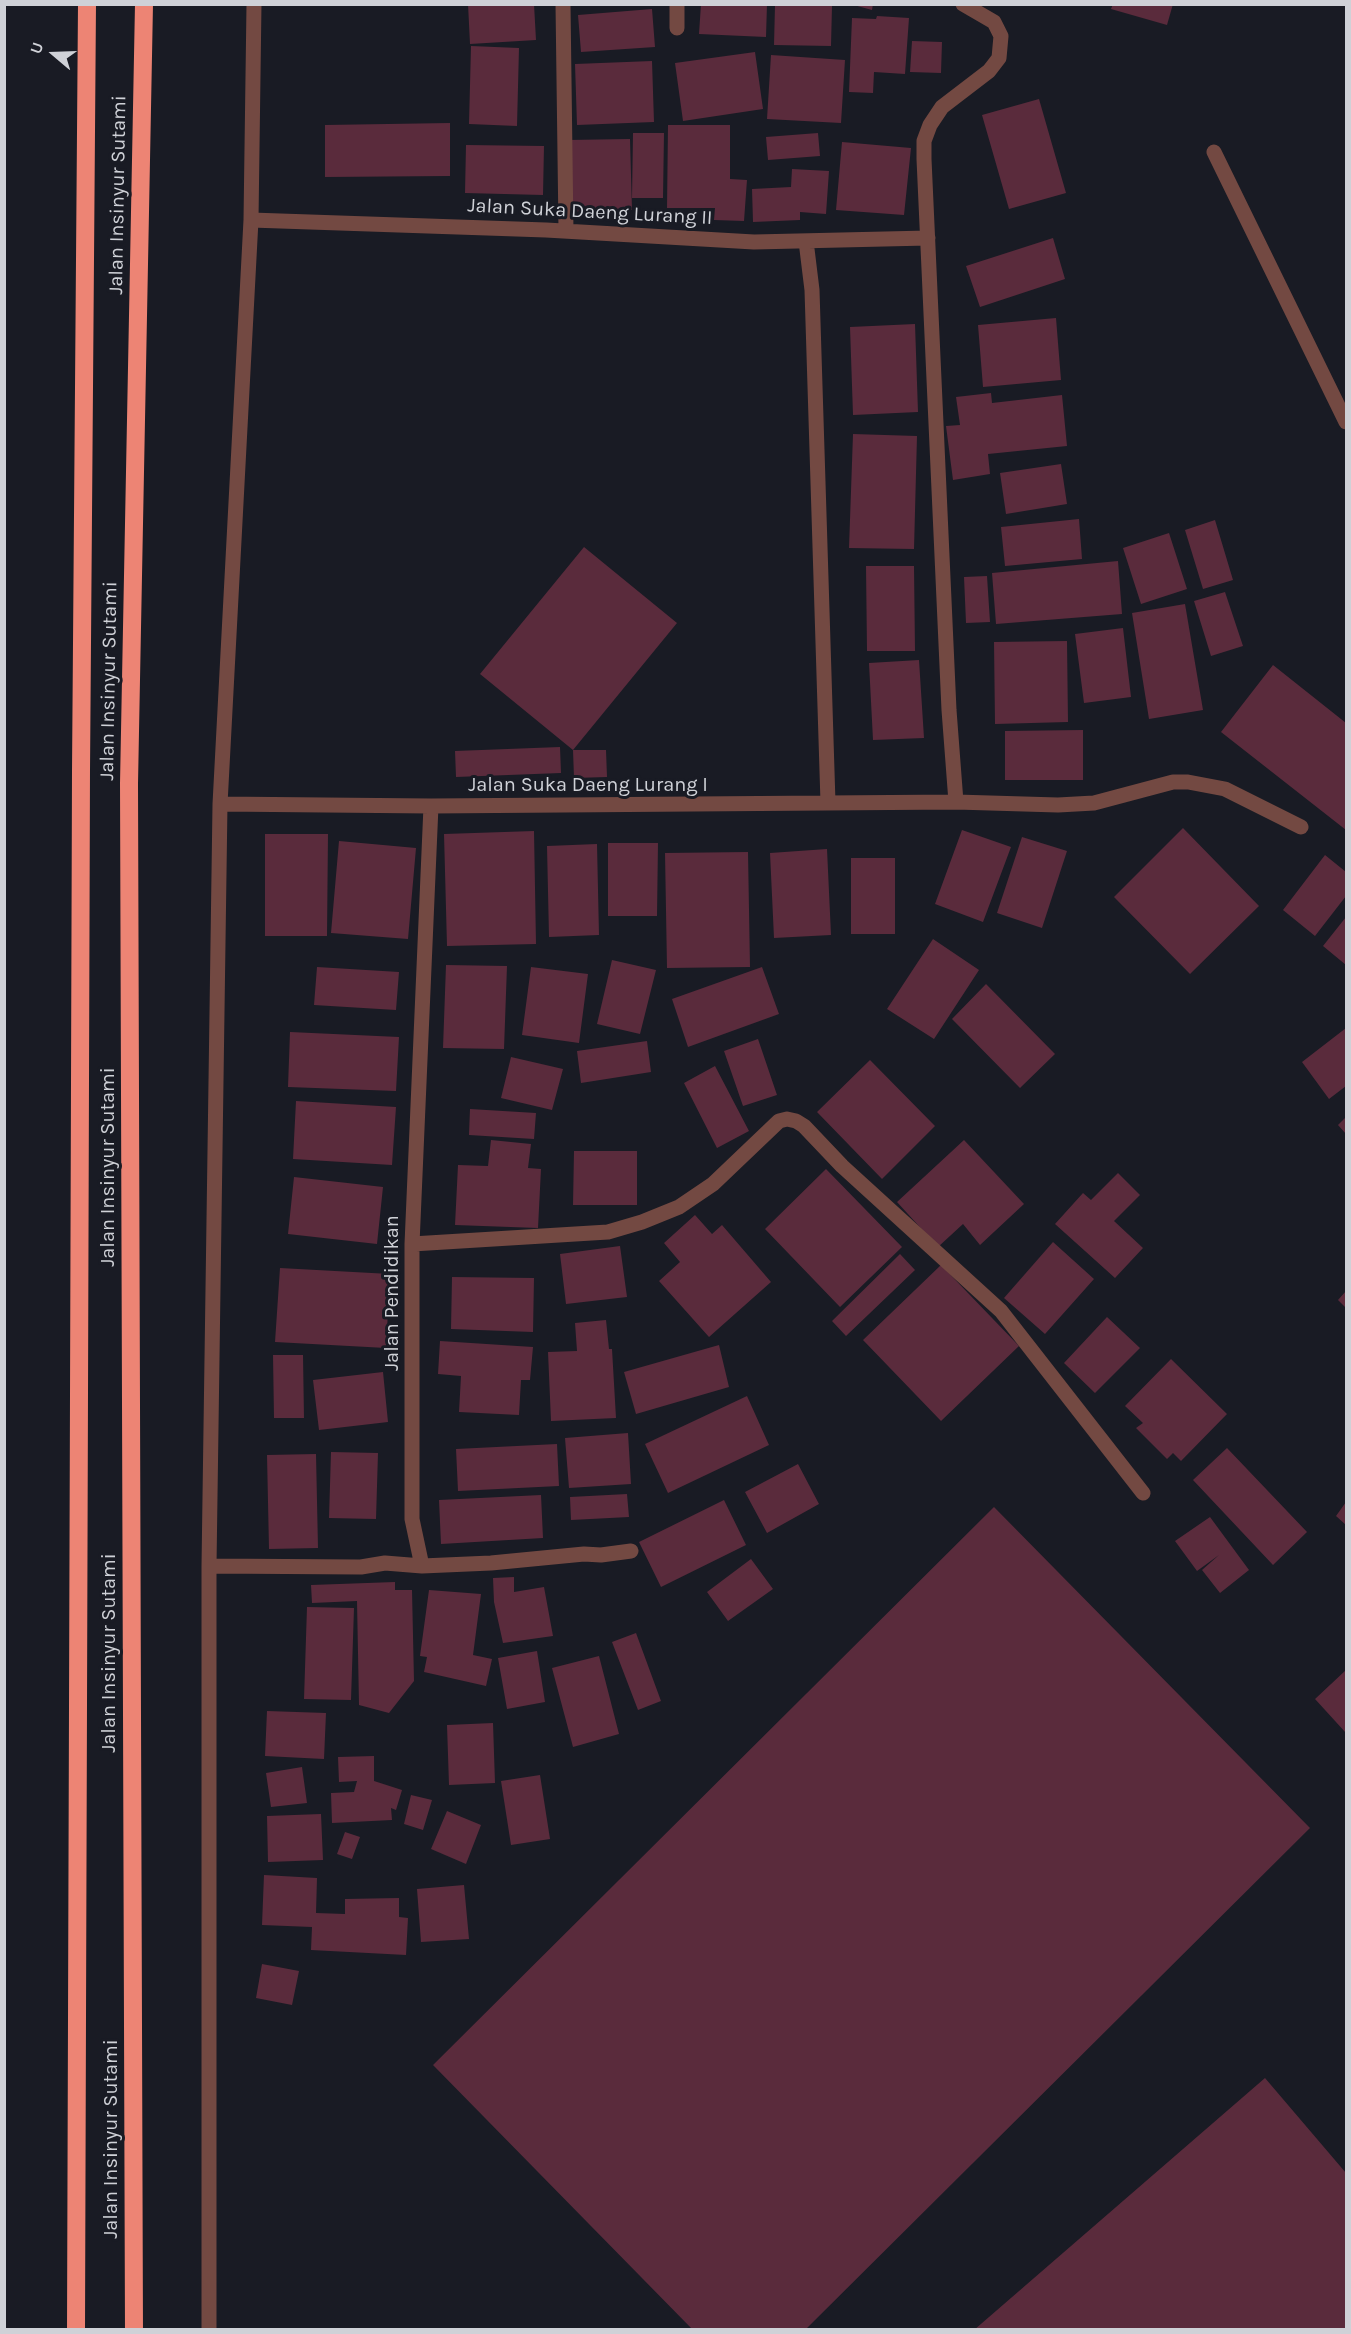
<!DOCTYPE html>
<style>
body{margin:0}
#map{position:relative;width:1351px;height:2334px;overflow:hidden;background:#191b24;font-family:Karla,sans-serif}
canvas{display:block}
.frame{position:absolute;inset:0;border:6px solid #cfd1d7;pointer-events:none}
.north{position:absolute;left:24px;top:24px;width:60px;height:60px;-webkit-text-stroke:4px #191b24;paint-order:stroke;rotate:289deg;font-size:16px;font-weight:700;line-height:24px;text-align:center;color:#cfd1d7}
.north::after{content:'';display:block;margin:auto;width:21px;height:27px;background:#cfd1d7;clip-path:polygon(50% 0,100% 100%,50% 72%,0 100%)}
</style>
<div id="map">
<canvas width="1351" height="2334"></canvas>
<div class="frame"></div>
<div class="north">U</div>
</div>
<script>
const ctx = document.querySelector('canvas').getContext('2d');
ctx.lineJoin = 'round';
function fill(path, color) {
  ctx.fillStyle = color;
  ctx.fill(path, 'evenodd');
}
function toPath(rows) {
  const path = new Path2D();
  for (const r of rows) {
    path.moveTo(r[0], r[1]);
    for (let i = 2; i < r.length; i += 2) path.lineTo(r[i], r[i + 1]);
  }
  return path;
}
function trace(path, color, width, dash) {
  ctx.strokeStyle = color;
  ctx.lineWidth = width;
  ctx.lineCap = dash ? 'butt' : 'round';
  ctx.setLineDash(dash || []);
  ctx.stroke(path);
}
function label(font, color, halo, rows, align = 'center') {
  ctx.font = font + ' Karla,sans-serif';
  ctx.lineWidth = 6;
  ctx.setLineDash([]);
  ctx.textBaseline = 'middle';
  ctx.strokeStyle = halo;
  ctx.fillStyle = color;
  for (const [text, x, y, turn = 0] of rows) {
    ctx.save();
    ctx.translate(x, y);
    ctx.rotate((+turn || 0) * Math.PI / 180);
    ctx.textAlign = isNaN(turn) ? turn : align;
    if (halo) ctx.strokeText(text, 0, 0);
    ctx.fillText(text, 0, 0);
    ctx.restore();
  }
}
const building = toPath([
 [468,4,534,4,536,40,470,44],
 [701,4,767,4,766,37,699,34],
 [850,4,873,4,872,10],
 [1113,4,1173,4,1167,25,1111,9],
 [775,5,832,6,831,46,774,45],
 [652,9,655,47,581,52,578,15],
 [877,16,909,18,905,74,874,72,873,93,849,92,852,18,876,19],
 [912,41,942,42,941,73,910,72],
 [471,46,519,48,517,126,469,124],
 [755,52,763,109,683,121,675,63],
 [771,55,845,60,841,123,767,119],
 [652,61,654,122,577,125,575,64],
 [1039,99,1066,193,1009,209,982,115],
 [450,123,450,176,325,177,325,125],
 [668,125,730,125,730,179,747,180,744,221,714,220,715,208,667,208],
 [633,133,664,133,663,198,632,198],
 [818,133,820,156,768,160,766,137],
 [630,139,632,210,568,212,567,140],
 [842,142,911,148,904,215,836,210],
 [466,145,544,146,543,195,465,193],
 [792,169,829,171,826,214,800,212,800,220,753,222,752,189,791,187],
 [1053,238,1065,279,980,307,966,266],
 [1056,318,1061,380,983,387,978,325],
 [915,324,918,412,853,415,850,327],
 [991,393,992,403,1062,395,1067,446,988,454,990,474,953,480,946,426,960,425,956,397],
 [853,434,917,436,914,549,849,548],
 [1061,464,1067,504,1006,514,1000,473],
 [1079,519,1082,559,1005,566,1001,527],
 [1215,520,1233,580,1203,589,1185,530],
 [1169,533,1187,589,1141,604,1123,548],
 [584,547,677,623,573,750,480,674],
 [1118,561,1122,614,996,624,992,573],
 [866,566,914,566,915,651,867,651],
 [987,576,990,622,966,623,964,577],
 [1225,592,1243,646,1211,656,1194,601],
 [1185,604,1203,710,1149,719,1132,613],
 [1123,628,1131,697,1084,703,1075,634],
 [1067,641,1068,722,995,724,994,642],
 [919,660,924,738,873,740,869,663],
 [1273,665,1346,723,1346,830,1221,732],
 [1083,730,1083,780,1005,780,1005,731],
 [560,747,561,773,456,777,455,751],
 [573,750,606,750,607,777,574,778],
 [1183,828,1259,906,1190,974,1114,897],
 [962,830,1011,847,983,922,935,904],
 [534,831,536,944,447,946,444,834],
 [265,834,328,834,327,936,265,936],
 [1022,837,1067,851,1042,928,997,913],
 [339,841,416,848,408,939,331,933],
 [608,843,658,843,657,916,608,916],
 [597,844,599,935,549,937,547,846],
 [827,849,831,935,774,938,770,853],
 [748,852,750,967,667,968,665,853],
 [1325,855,1346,872,1346,896,1315,936,1283,910],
 [851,858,895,858,895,934,851,934],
 [1346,917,1346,965,1323,946],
 [933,939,979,970,934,1039,887,1009],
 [612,960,656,970,640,1034,597,1024],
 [446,965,507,966,504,1049,443,1048],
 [317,967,399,972,396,1010,314,1005],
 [531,967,588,974,579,1043,522,1035],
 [762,967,779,1014,688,1047,672,999],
 [986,984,1055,1054,1020,1088,952,1019],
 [1346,1028,1346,1086,1329,1099,1302,1062],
 [290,1032,399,1037,396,1091,288,1087],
 [758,1039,777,1095,743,1106,724,1051],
 [647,1041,651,1072,581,1083,577,1051],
 [511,1057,563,1069,552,1110,501,1098],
 [870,1060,935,1126,882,1179,817,1112],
 [715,1066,749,1131,717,1148,684,1083],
 [296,1101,396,1107,392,1165,293,1159],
 [470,1109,536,1113,534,1139,469,1135],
 [1346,1117,1346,1134,1338,1125],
 [491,1140,531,1144,528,1168,541,1169,538,1228,455,1225,458,1165,488,1166],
 [964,1140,1024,1204,980,1245,963,1224,938,1247,897,1202],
 [574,1151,637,1151,637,1205,573,1205],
 [826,1169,902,1247,840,1307,765,1229],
 [1118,1173,1140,1195,1114,1221,1143,1248,1115,1278,1055,1224,1083,1193,1091,1200],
 [294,1177,383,1187,377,1244,288,1234],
 [695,1215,712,1234,722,1225,771,1282,709,1337,659,1281,680,1262,664,1243],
 [1053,1242,1094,1279,1045,1334,1004,1298],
 [620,1246,627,1297,566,1304,560,1254],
 [900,1254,915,1270,846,1336,832,1321],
 [941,1265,1019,1346,941,1421,863,1340],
 [280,1268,390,1274,386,1348,275,1342],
 [452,1277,534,1278,533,1332,451,1329],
 [1346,1291,1346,1308,1338,1300],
 [1107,1317,1140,1348,1095,1393,1064,1363],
 [606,1320,609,1349,612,1349,616,1418,551,1421,548,1352,577,1351,575,1323],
 [440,1341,533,1347,530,1380,521,1380,519,1415,459,1412,461,1376,438,1374],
 [719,1345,729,1387,636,1414,624,1372],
 [273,1355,303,1355,304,1418,274,1418],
 [1171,1359,1227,1414,1181,1461,1173,1453,1167,1459,1136,1428,1143,1423,1125,1406],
 [383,1372,388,1422,319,1430,313,1380],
 [747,1396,769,1445,668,1493,645,1444],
 [628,1433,631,1484,569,1488,565,1438],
 [557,1444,559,1486,458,1491,456,1449],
 [1227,1448,1307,1532,1273,1565,1193,1480],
 [331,1452,378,1453,376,1519,329,1518],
 [316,1454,318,1548,269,1549,267,1455],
 [798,1464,819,1504,767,1533,745,1492],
 [627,1494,629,1517,571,1520,570,1497],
 [541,1495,543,1538,441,1544,439,1500],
 [724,1500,746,1545,661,1587,639,1542],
 [1346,1502,1346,1525,1336,1516],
 [994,1507,1310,1828,805,2330,693,2330,433,2065],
 [1210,1517,1249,1570,1220,1593,1202,1570,1219,1555,1197,1571,1175,1541],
 [751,1559,773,1589,728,1621,707,1592],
 [514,1577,514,1592,544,1587,553,1636,503,1643,494,1602,493,1578],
 [395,1582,395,1590,412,1590,414,1681,389,1713,359,1705,357,1601,312,1603,311,1585],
 [429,1590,481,1594,473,1655,492,1659,486,1686,424,1672,427,1657,420,1656],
 [307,1607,354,1608,351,1700,304,1699],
 [636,1633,661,1701,638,1710,612,1642],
 [537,1651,545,1702,507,1709,498,1658],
 [599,1656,619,1734,573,1747,552,1668],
 [1346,1670,1346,1733,1315,1699],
 [267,1711,326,1713,324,1759,265,1756],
 [493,1723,495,1783,449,1785,447,1725],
 [374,1756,374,1781,402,1790,396,1810,391,1808,392,1820,332,1823,331,1793,354,1792,357,1781,339,1782,338,1757],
 [302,1767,307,1803,271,1807,266,1773],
 [540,1775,550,1839,511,1845,501,1781],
 [411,1795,432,1800,423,1830,404,1824],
 [447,1811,481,1825,466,1864,431,1849],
 [321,1814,323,1860,268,1862,267,1816],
 [345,1832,360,1837,352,1859,337,1854],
 [264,1875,317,1878,316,1913,345,1914,345,1899,399,1898,399,1917,408,1918,406,1955,311,1950,312,1927,262,1925],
 [464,1885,469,1939,421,1942,417,1889],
 [262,1964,299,1971,292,2005,256,1998],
 [1265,2078,1346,2173,1346,2330,974,2330]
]);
const minor = toPath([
 [563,4,566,231],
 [677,4,677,28],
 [963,4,994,22,1001,36,999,58,989,71,942,107,930,125,924,141,924,159,949,710,956,802,1058,805,1094,803,1173,782,1188,782,1225,789,1301,827],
 [1214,152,1346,422],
 [251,220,546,230,754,242,928,238],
 [806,241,812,290,828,803],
 [220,804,431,806,956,802],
 [412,1244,608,1232,642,1222,679,1207,713,1184,779,1121,787,1119,796,1121,804,1126,842,1166,1001,1311,1143,1493],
 [209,1566,361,1567,385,1563,422,1566,412,1519,412,1244,431,806],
 [422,1566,491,1563,584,1554,601,1555,631,1551],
 [209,2330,209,1566,220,804,251,220,254,4]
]);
const highway = toPath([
 [76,2330,81,770,87,4],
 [134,2330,129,783,144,4]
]);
const streetNames = [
 ["Jalan Insinyur Sutami",118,195,-89],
 ["Jalan Suka Daeng Lurang II",590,212,3],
 ["Jalan Insinyur Sutami",109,681,-89],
 ["Jalan Suka Daeng Lurang I",588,785],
 ["Jalan Insinyur Sutami",108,1167,-90],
 ["Jalan Pendidikan",392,1293,-90],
 ["Jalan Insinyur Sutami",109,1653,-90],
 ["Jalan Insinyur Sutami",111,2139,-90]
];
fill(building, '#5a2b3c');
trace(minor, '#734942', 15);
trace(highway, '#ed8474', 18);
label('20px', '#cfd1d7', '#191b24', streetNames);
</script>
